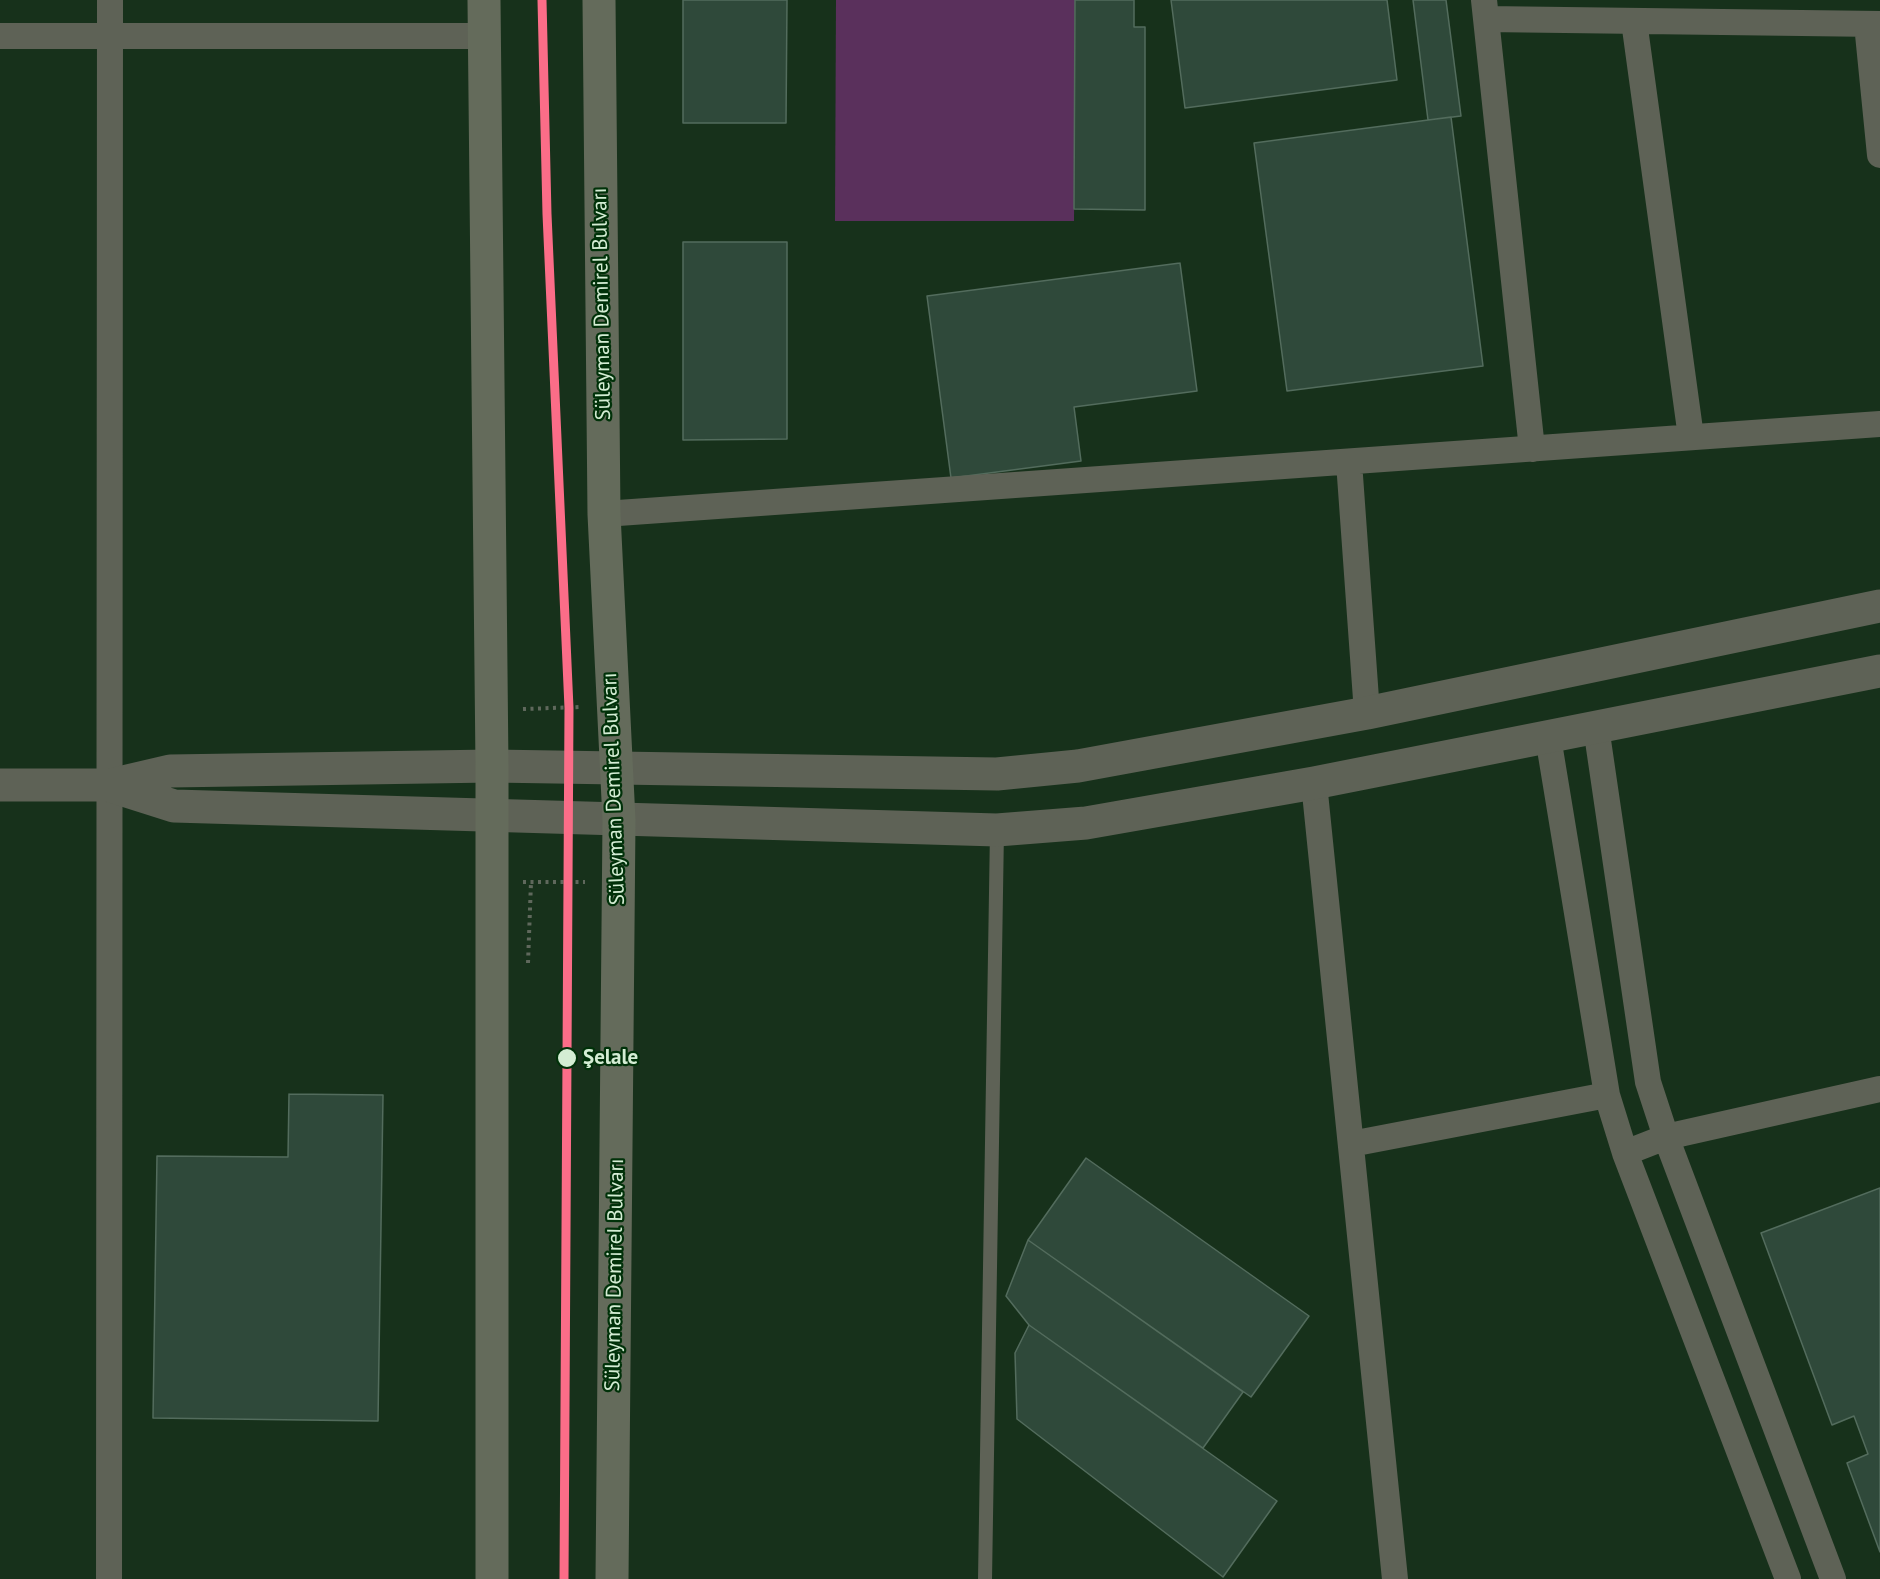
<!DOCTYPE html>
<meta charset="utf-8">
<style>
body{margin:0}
canvas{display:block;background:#17311b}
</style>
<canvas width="1880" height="1579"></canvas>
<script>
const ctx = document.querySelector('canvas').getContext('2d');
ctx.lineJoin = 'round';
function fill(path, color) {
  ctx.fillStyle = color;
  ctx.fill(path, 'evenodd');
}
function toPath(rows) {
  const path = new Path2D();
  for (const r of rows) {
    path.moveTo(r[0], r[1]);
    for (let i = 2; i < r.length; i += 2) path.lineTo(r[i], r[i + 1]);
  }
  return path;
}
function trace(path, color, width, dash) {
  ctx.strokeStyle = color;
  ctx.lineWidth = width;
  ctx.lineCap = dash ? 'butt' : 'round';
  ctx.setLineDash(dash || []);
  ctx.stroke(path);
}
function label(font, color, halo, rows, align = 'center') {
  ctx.font = font + ' "PT Sans",sans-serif';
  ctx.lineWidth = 4.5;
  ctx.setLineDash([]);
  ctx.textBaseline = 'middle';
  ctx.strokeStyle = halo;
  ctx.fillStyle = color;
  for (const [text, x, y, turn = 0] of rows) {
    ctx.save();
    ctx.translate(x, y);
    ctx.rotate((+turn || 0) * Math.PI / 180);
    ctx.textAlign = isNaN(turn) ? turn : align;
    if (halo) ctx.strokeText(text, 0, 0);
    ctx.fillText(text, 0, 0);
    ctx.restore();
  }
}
const green = toPath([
 [836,0,1075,0,1074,221,835,221]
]);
const building = toPath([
 [683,0,787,0,786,123,683,123,683,0],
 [1075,0,1134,0,1134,27,1145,27,1145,210,1074,209,1075,0],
 [1171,0,1387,0,1397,80,1185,108,1171,0],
 [1413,0,1446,0,1461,116,1428,120,1413,0],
 [1451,117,1483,366,1287,391,1254,143,1451,117],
 [683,242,787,242,787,439,683,440,683,242],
 [1180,263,1197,391,1074,407,1081,461,951,478,927,296,1180,263],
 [289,1094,383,1095,378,1421,153,1418,157,1156,288,1157,289,1094],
 [1086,1158,1309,1316,1251,1397,1028,1240,1086,1158],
 [1880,1188,1880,1552,1847,1463,1868,1454,1854,1416,1832,1425,1761,1233,1880,1188],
 [1028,1240,1243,1392,1203,1448,1029,1325,1006,1296,1028,1240],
 [1029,1325,1277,1501,1223,1577,1017,1419,1015,1353,1029,1325]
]);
const path = toPath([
 [523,709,581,707],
 [523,882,585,882],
 [528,963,531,882]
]);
const service = toPath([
 [985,1579,997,830]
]);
const minor = toPath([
 [1484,0,1532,449],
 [1486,19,1880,24],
 [1634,21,1691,437],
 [1867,24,1880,155],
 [0,36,484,36],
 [1349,462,1367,713],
 [604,514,1880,424],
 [1596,727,1648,1082,1666,1137,1833,1579],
 [1548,737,1607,1095,1625,1153,1788,1579],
 [1314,783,1395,1579],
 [1351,1144,1607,1095],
 [1625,1153,1666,1137,1880,1089],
 [109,1579,110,0]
]);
const tertiary = toPath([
 [0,785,110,785,170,771,492,766,997,774,1078,766,1367,713,1880,606],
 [111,786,174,806,997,830,1086,823,1314,783,1880,671]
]);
const primary = toPath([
 [484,0,492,766,492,1579],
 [599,0,604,514,619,820,612,1579]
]);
const tram1 = toPath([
 [542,0,547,214,569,708,564,1579]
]);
const markers = [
 [567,1058,10,"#d4edd4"]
];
const streetNames = [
 ["Süleyman Demirel Bulvarı",602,304,-91],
 ["Süleyman Demirel Bulvarı",614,789,-92],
 ["Süleyman Demirel Bulvarı",615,1275,-89]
];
const stopNames = [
 ["Şelale",583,1058]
];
fill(green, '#5a305c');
fill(building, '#2f493a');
trace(building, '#536c5d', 1.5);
trace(path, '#5f685c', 4, [3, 4.5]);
trace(service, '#5e6256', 14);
trace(minor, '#5e6256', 26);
trace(tertiary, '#5e6256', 33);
trace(primary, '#646b5b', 33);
trace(tram1, '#fb6d88', 9);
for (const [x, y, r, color] of markers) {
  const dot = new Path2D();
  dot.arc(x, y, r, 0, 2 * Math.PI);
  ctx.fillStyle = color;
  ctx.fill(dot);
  trace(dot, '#003109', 2);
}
label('21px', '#d4edd4', '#003109', streetNames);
label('bold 21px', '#d4edd4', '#003109', stopNames, 'left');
</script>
